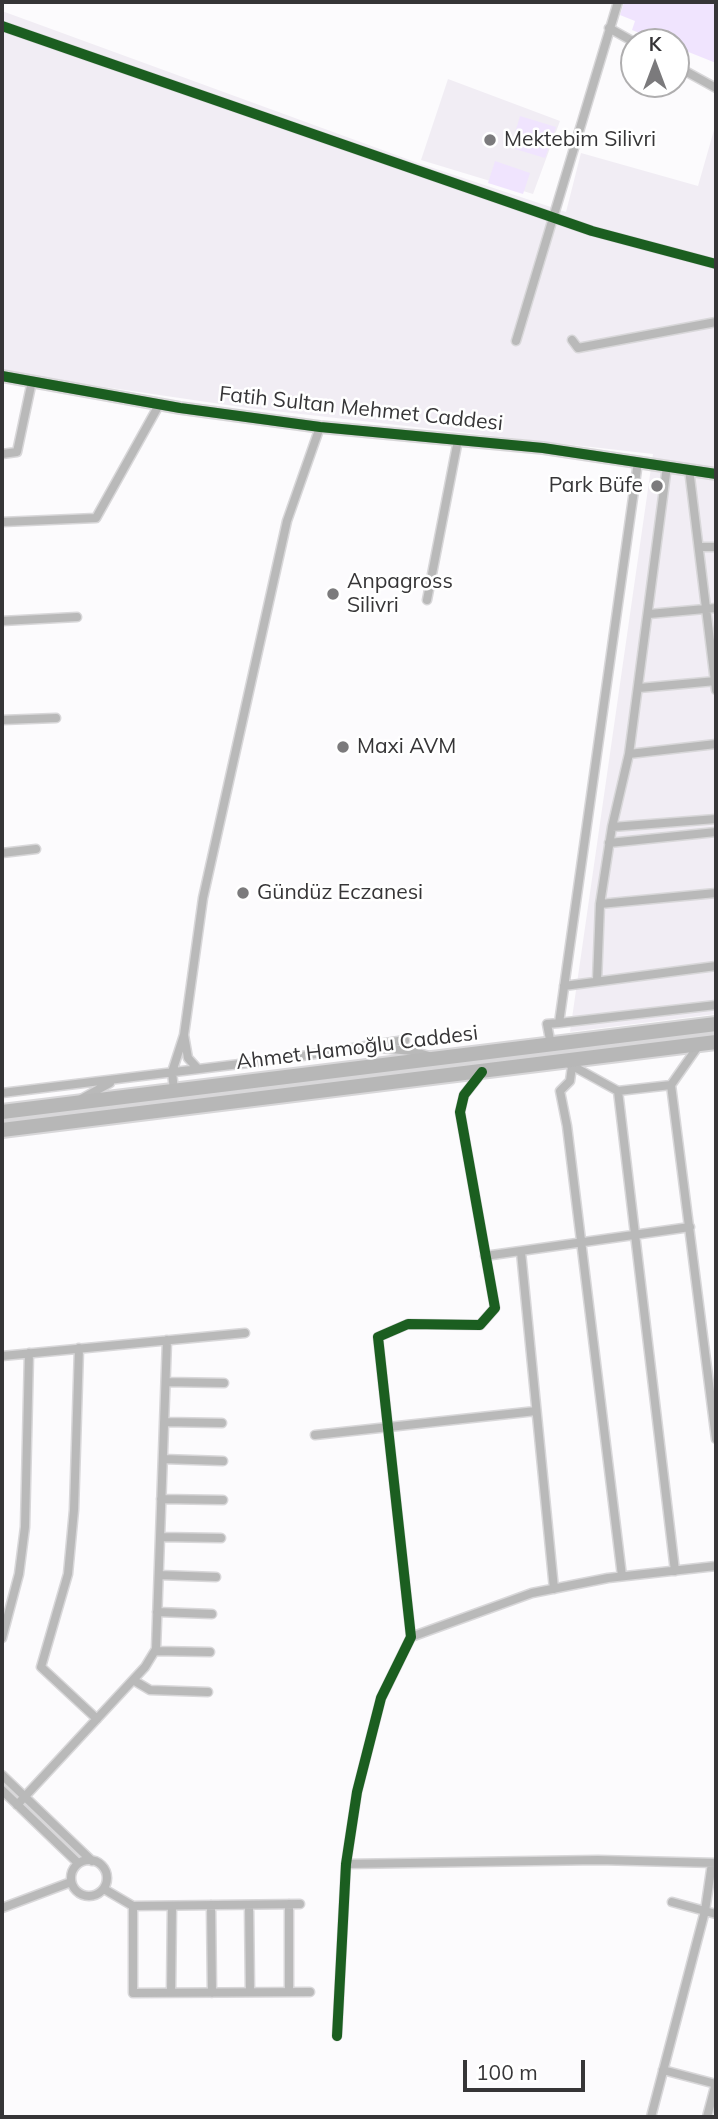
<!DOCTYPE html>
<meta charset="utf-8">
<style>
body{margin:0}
#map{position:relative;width:718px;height:2119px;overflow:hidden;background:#fcfbfd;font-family:Mulish,sans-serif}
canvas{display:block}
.frame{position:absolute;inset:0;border:4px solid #363537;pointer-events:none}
.north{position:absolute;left:620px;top:28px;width:70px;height:70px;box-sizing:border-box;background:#fff;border:2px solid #afaeaf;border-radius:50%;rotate:0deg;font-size:19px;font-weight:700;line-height:28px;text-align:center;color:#363537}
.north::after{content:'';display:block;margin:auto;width:24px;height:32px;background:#7b7a7c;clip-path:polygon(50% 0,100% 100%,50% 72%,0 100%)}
.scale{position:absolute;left:463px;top:2060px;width:122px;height:32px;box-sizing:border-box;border:4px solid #363537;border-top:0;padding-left:9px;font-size:21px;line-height:24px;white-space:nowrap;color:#363537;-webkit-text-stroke:5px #fff;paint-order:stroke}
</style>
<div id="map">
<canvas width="718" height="2119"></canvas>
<div class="frame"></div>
<div class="north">K</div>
<div class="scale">100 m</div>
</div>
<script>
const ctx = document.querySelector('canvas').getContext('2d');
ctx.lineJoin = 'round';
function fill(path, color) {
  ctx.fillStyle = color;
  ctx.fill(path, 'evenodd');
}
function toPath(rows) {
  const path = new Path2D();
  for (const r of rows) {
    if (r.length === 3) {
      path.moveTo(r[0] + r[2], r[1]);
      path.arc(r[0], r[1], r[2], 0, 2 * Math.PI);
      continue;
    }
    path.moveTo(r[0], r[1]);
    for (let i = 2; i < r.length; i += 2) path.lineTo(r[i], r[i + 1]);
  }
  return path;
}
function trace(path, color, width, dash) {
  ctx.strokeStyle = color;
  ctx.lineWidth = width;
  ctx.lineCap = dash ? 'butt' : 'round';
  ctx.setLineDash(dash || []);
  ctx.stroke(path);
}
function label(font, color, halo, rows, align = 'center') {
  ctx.font = font + ' Mulish,sans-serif';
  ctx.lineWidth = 5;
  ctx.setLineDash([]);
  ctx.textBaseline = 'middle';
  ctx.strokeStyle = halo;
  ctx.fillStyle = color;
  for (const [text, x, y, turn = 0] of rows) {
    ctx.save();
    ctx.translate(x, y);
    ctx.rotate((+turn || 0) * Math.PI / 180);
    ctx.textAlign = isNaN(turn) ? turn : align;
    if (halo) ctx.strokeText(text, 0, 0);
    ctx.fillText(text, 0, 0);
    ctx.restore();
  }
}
const built = toPath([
 [2,11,418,163,566,212,581,153,698,186,716,123,716,1014,570,1032,653,454,248,408,2,372],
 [448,79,560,121,533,194,421,160]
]);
const green = toPath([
 [624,2,716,2,716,63,676,47,676,42,662,42,632,30,635,21,620,15],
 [520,116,556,127,545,158,515,149,520,135,515,133],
 [495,161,530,173,523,194,488,183]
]);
const street = toPath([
 [2,26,592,231,716,264],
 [609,28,634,42],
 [676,66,716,88],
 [572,340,578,348,716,322],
 [516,341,618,2],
 [2,454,17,452,32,381],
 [689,469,716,690],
 [2,522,96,518,159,405],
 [699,547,716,547],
 [427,600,458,440],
 [649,614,716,608],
 [2,621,77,617],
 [639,688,716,681],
 [2,720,56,718],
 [629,754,716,744],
 [612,827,716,819],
 [609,843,716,832],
 [2,853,36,849],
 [600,904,716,893],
 [597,981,600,904,612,827,629,754,667,466],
 [564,986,716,966],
 [559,1023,716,1005],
 [184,1035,203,898,287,521,320,427],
 [551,1045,547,1024,559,1023,638,462],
 [380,1048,412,1051,429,1056],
 [569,1064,618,1091,671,1085,699,1045],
 [572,1066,570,1081,560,1091,567,1126,622,1576],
 [671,1085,716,1439],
 [174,1090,172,1072,184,1035,188,1058,198,1069],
 [618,1091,675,1571],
 [2,1093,289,1058,405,1040],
 [81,1099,110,1083],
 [521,1252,554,1589],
 [485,1256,690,1227],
 [79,1348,74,1510,68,1574,41,1667,97,1719],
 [2,1356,245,1333],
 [166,1382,224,1383],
 [164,1422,222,1423],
 [315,1435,536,1411],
 [163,1459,223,1461],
 [161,1499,223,1500],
 [160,1537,221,1538],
 [159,1575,216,1577],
 [157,1612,212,1614],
 [411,1637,532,1593,608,1578,716,1566],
 [2,1638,19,1574,25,1527,29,1353],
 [155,1651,210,1652],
 [133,1680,150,1690,208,1692],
 [2,1775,92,1861],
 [2,1790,78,1863],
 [17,1805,145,1667,156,1649,167,1340],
 [89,1878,18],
 [346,1864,598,1860,716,1863],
 [104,1889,133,1906,300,1904],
 [672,1902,716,1914],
 [289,1904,289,1992],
 [211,1905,212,1993],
 [249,1905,250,1992],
 [133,1906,133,1993,310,1992],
 [2,1908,71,1882],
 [171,1993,172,1906],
 [337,2036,346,1864,357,1792,381,1698,411,1637,378,1337,408,1324,480,1325,495,1308,460,1112,464,1095,482,1072],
 [663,2070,716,2084],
 [651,2117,705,1911,712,1863],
 [707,2117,716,2083]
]);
const secondary = toPath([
 [2,376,180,408,320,427,543,448,716,474]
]);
const highway = toPath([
 [2,1112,716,1024],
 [2,1130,716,1042]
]);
const cycleway = toPath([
 [2,26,592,231,716,264],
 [2,376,180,408,320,427,543,448,716,474],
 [337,2036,346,1864,357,1792,381,1698,411,1637,378,1337,408,1324,480,1325,495,1308,460,1112,464,1095,482,1072]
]);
const markers = [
 [490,140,7,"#7b7a7c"],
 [657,486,7,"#7b7a7c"],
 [333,594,7,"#7b7a7c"],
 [343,747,7,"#7b7a7c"],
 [243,893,7,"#7b7a7c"]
];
const poiNames = [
 ["Mektebim Silivri",504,140],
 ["Park Büfe",643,486,"right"],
 ["Anpagross",347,582],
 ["Silivri",347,606],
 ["Maxi AVM",357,747],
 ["Gündüz Eczanesi",257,893]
];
const streetNames = [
 ["Fatih Sultan Mehmet Caddesi",361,409,6],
 ["Ahmet Hamoğlu Caddesi",357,1048,-7]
];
fill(built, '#f1edf4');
fill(green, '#f0e4fe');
trace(street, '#d8d7d9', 11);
trace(secondary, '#d8d7d9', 14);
trace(highway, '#d8d7d9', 18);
trace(street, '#b9b9b9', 8);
trace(secondary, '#b8b8b8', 10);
trace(highway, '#b7b7b7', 14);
trace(cycleway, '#1b5e20', 10);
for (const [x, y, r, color] of markers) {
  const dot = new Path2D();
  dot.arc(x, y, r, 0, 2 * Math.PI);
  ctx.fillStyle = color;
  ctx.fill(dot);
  trace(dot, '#fff', 2.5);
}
label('21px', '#363537', '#fff', poiNames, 'left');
label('21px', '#363537', '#fff', streetNames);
</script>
